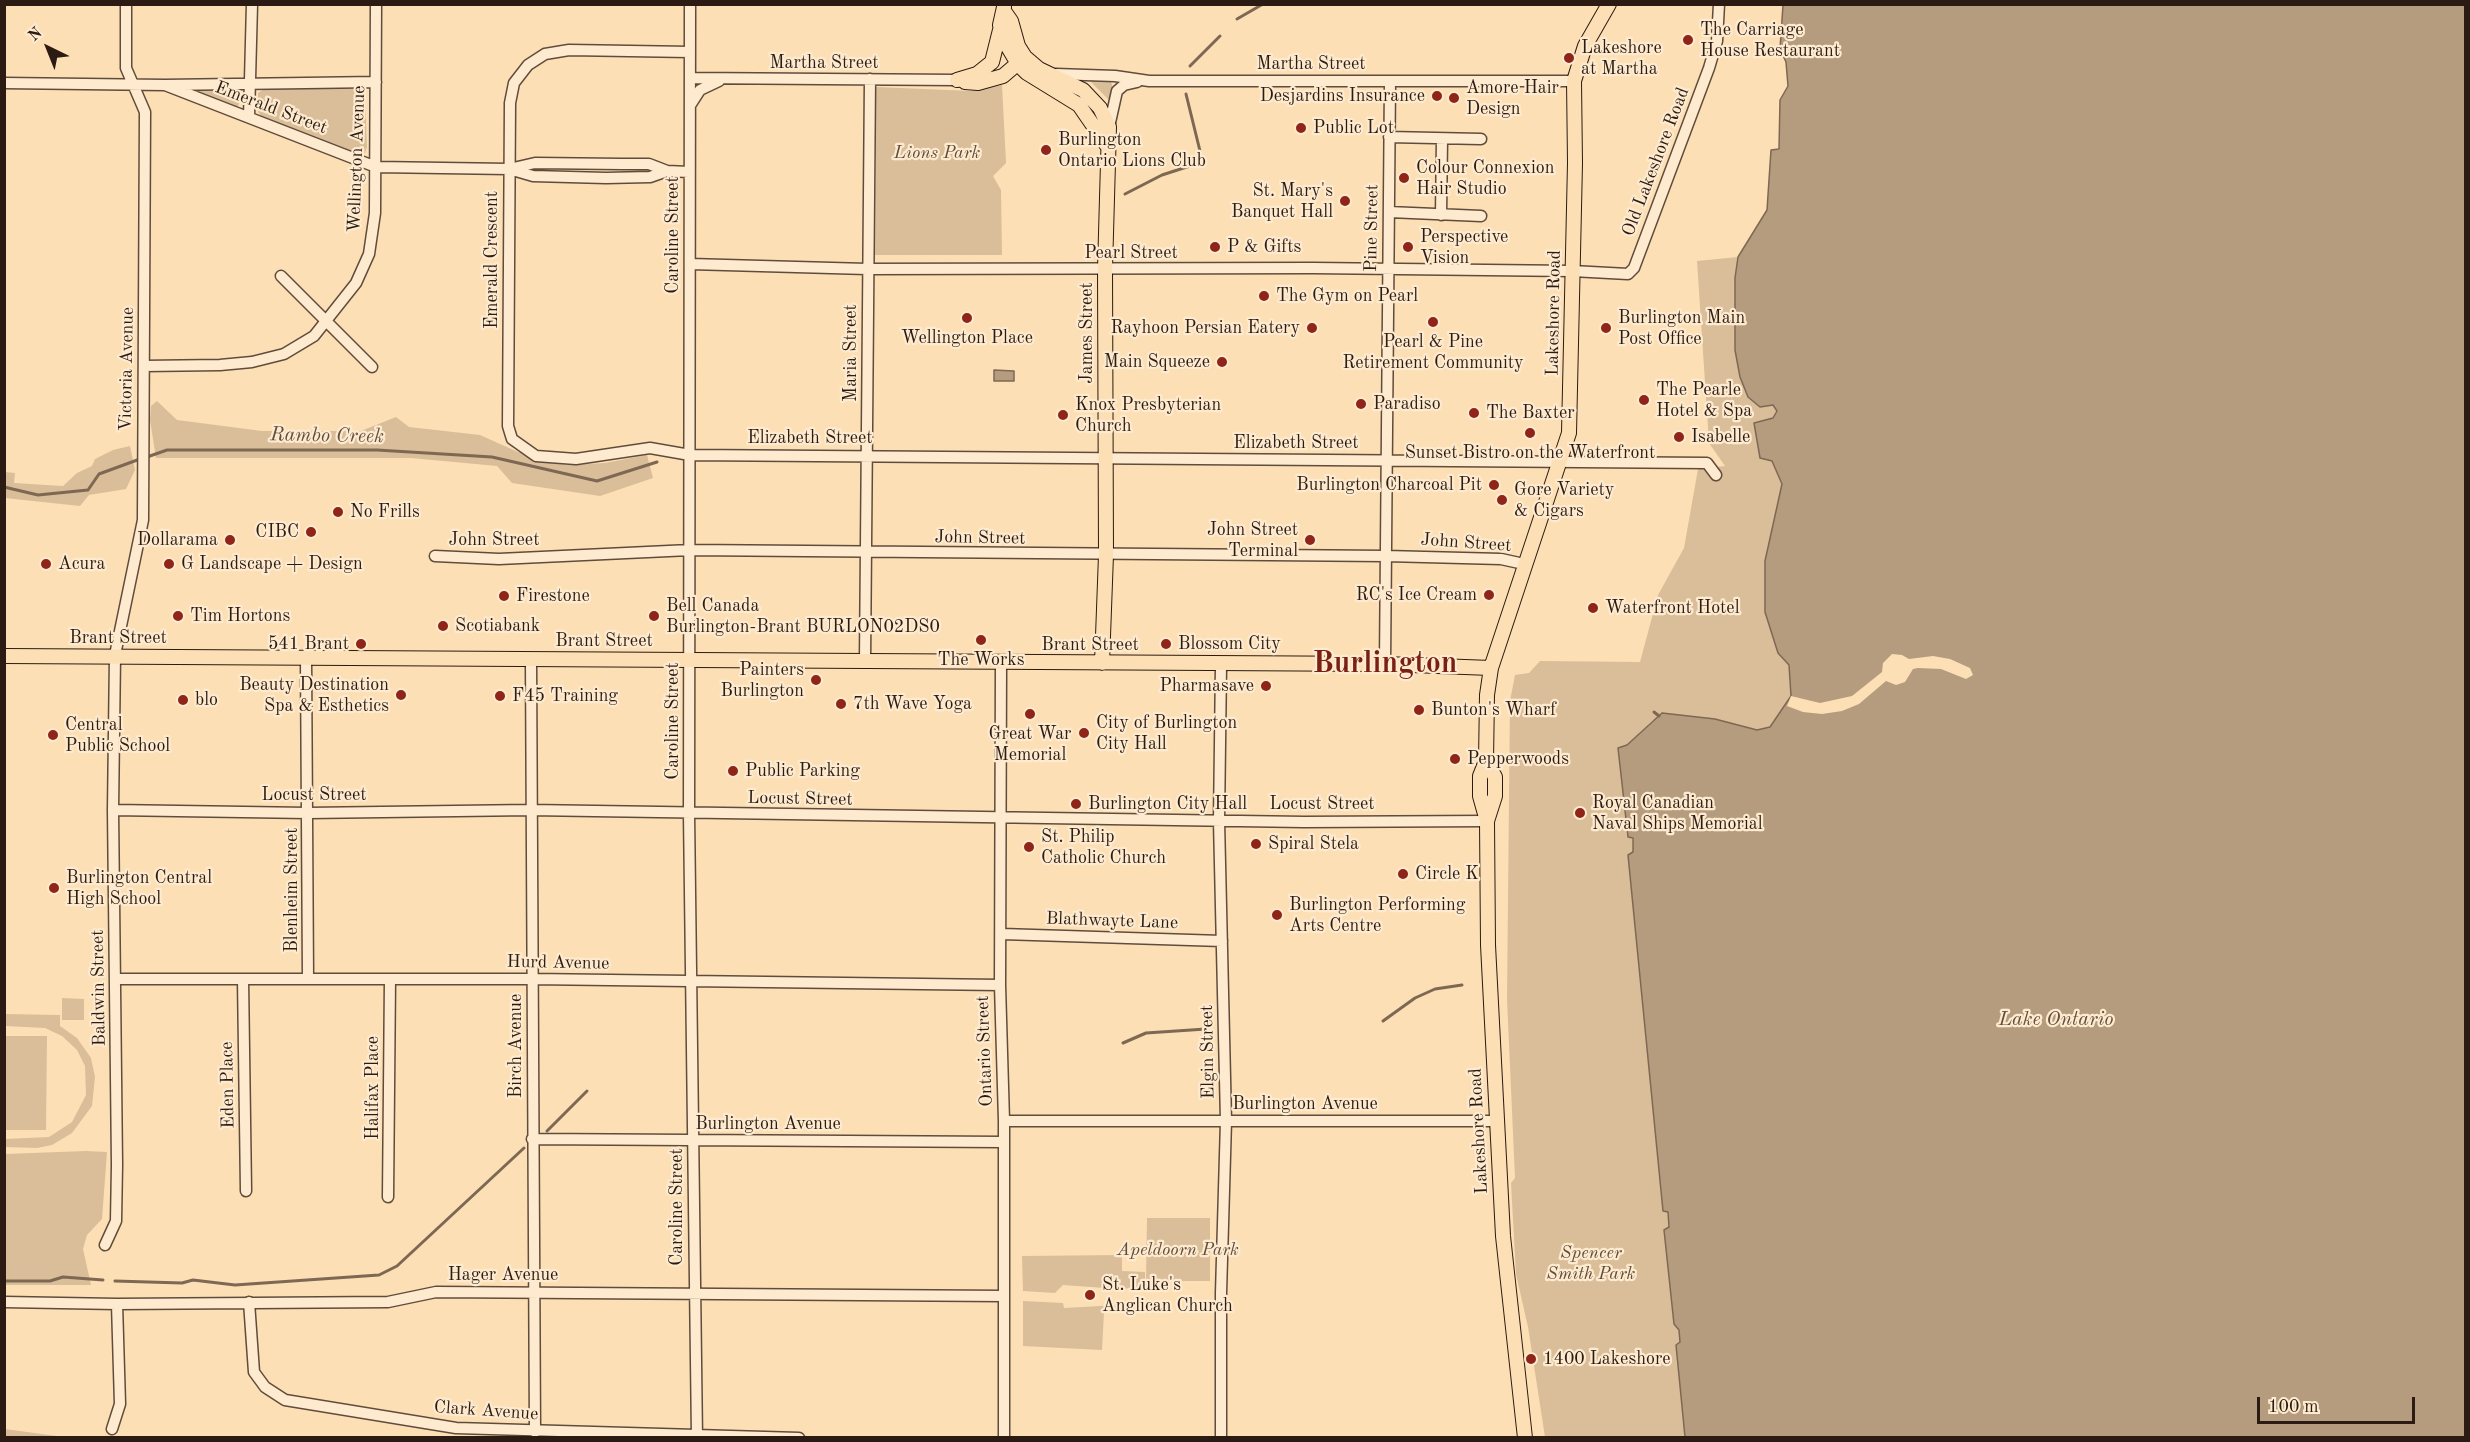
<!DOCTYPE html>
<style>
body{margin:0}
#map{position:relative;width:2470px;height:1442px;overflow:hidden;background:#fcdfb5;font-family:"Old Standard TT",serif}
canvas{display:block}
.frame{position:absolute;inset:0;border:6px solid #2c1b12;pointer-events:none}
.north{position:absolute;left:18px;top:18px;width:60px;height:60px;-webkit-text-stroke:4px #fdeacf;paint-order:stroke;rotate:317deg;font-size:16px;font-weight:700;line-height:24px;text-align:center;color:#2c1b12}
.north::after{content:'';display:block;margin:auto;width:21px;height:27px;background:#2c1b12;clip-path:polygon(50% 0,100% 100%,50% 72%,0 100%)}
.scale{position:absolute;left:2257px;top:1397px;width:158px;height:27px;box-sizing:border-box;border:3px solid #2c1b12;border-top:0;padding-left:8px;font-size:18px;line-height:21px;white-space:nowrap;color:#2c1b12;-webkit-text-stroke:4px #fdeacf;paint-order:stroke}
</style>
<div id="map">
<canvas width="2470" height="1442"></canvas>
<div class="frame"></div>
<div class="north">N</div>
<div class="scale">100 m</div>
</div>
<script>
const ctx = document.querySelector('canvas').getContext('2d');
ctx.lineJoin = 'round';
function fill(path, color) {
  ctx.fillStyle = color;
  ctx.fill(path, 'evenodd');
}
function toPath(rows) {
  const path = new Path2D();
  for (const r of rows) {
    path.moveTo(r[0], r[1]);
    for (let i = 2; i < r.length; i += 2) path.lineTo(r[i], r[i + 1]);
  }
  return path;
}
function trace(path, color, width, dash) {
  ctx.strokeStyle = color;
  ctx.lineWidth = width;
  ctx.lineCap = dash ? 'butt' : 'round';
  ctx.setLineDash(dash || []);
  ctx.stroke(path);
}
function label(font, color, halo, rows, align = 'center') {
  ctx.font = font + ' "Old Standard TT",serif';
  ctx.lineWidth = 4.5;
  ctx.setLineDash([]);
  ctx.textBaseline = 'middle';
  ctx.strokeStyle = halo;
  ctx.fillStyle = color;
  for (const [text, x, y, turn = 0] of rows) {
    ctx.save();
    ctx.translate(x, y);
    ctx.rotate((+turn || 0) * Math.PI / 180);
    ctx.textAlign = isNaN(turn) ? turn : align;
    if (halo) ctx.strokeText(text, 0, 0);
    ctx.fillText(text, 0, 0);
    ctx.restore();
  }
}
const green = toPath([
 [1090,81,1111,81,1113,89,1110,101],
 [1002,85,1006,163,993,176,1001,190,1002,255,875,255,876,87,972,91],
 [197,88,240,89,239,104,237,108,193,89],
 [264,89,361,89,365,92,367,147,365,153,357,154,263,118,258,112,258,93],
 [1738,257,1735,278,1735,350,1777,411,1773,418,1754,423,1760,458,1772,461,1782,484,1765,561,1765,612,1778,653,1789,665,1791,696,1770,727,1757,730,1653,720,1627,745,1633,852,1628,856,1663,1211,1668,1212,1669,1227,1664,1230,1674,1324,1679,1329,1680,1342,1676,1345,1685,1437,1545,1437,1528,1327,1516,1274,1511,1183,1515,1178,1507,999,1510,701,1515,675,1529,673,1540,661,1640,662,1658,595,1684,548,1698,469,1725,466,1709,443,1697,261],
 [157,401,177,420,262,431,361,431,396,417,409,427,480,435,518,452,567,465,605,463,647,455,653,478,600,496,512,483,497,466,411,458,156,458,150,420,151,406],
 [130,446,135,470,126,489,89,495,80,506,5,498,5,472,15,473,14,483,63,486,77,473,92,466,95,459,113,450],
 [62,998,84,999,84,1020,62,1020],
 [5,1014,60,1015,60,1026,77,1038,91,1058,95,1077,92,1106,72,1133,52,1145,37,1148,5,1147,5,1139,49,1137,72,1122,86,1095,85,1066,77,1050,62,1036,45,1028,5,1026],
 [5,1036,47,1036,46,1130,5,1130],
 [86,1151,107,1152,102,1219,87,1235,83,1249,91,1285,5,1285,5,1154],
 [1147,1218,1210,1218,1210,1281,1146,1281],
 [1122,1255,1122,1271,1145,1272,1145,1287,1119,1289,1063,1285,1055,1293,1023,1291,1022,1256],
 [1023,1301,1063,1303,1064,1308,1137,1304,1137,1312,1104,1312,1102,1350,1023,1346],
 [5,1429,64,1437,5,1437]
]);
const water = toPath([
 [1783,5,2465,5,2465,1437,1685,1437,1676,1345,1680,1342,1679,1330,1674,1324,1664,1230,1669,1227,1668,1212,1663,1211,1628,855,1633,852,1633,838,1628,837,1618,748,1627,745,1662,713,1715,719,1757,730,1770,727,1791,696,1789,665,1778,653,1765,612,1765,561,1782,484,1772,461,1760,458,1754,423,1773,418,1777,411,1773,405,1760,407,1748,397,1740,377,1735,350,1735,278,1738,257,1767,210,1771,150,1779,149,1780,100,1788,86,1786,62,1780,49,1783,5],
 [994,370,1014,371,1014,381,994,381,994,370]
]);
const pier = toPath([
 [1892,654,1902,655,1909,659,1933,656,1950,659,1970,668,1973,675,1966,679,1941,669,1918,668,1913,669,1905,682,1896,685,1886,681,1859,704,1842,711,1822,714,1803,712,1787,706,1791,696,1820,703,1852,696,1882,672,1883,663]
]);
const stream = toPath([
 [1237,19,1263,4],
 [1190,66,1220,36],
 [1125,194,1162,175,1196,164,1200,151,1186,94],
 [147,457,167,450,377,450,492,457,597,481,657,462],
 [4,487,38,495,88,490,99,474,140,459],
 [1654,712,1659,716],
 [1383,1021,1415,998,1435,989,1462,985],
 [1123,1043,1146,1033,1206,1029],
 [547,1131,587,1091],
 [4,1281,50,1281,63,1277,103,1280],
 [115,1281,182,1283,193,1280,235,1285,379,1275,397,1266,524,1148]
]);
const minor = toPath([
 [690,4,689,814,697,1438],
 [690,52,569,50,545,54,528,65,514,83,510,103,508,426,512,439,536,456,576,459,650,448,690,455,1707,463,1716,475],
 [1056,74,1115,76,1149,81,1574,81],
 [691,78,957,80],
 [4,83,165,85,376,82],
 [165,85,376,167,509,169,533,176,606,178,650,177,667,171],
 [691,104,700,90,719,81],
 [249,117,252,4],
 [1109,127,1117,91,1124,85,1137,82],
 [1389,137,1481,139],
 [509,169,535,163,622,164,649,164,667,171,689,172],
 [1389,212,1481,216],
 [1441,215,1442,139],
 [690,264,867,269,1313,268,1572,271,1628,274,1634,268,1709,68,1717,41,1719,4],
 [281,276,372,367],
 [144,366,220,365,252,362,284,354,314,336,356,283,369,254,375,213,376,4],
 [435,556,499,559,690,550,1386,556,1501,559,1524,564],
 [306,658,308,979],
 [531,660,535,1432],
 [865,662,870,79],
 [1001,663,1000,985,1004,1121,1004,1438],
 [1385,664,1390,81],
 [113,810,308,813,530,810,1304,822,1487,821],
 [1002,934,1222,941],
 [116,979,532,979,1000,985],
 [243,979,246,1191],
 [1004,1121,1497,1121],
 [532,1139,1003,1142],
 [388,1197,390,979],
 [105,1245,116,1221,117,1165,113,810,115,655,143,520,145,112,126,68,126,4],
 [4,1302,117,1304,388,1302,436,1292,1004,1296],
 [249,1302,254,1372,265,1387,285,1400,456,1428,799,1438],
 [112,1429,120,1404,117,1304],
 [1221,1438,1221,1293,1226,1121,1219,821,1221,665]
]);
const major = toPath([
 [1004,7,1000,25,1005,42,1018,64,1027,73,1079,105,1108,147],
 [1004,11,1011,21,1018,46,1025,57,1039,69,1083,90,1100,108,1109,127,1105,269,1106,555,1102,663],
 [957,80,977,74,992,62,1000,30],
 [965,82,978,83,1003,76,1024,58],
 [4,656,1385,664,1491,668],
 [1486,761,1495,777,1495,796,1487,821],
 [1525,1438,1503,1236,1488,945,1487,821,1480,796,1480,776,1486,761,1487,695,1491,668,1569,433,1575,163,1574,81,1585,46,1609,4]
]);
const markers = [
 [1688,40,6,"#8f2418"],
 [1569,58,6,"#8f2418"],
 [1437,96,6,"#8f2418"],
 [1454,98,6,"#8f2418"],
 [1301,128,6,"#8f2418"],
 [1046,150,6,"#8f2418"],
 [1404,178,6,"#8f2418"],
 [1345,201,6,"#8f2418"],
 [1215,247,6,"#8f2418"],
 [1408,247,6,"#8f2418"],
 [1264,296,6,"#8f2418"],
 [967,318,6,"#8f2418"],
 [1433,322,6,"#8f2418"],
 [1312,328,6,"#8f2418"],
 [1606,328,6,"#8f2418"],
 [1222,362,6,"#8f2418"],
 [1644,400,6,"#8f2418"],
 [1361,404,6,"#8f2418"],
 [1474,413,6,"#8f2418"],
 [1063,415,6,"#8f2418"],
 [1530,433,6,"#8f2418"],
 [1679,437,6,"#8f2418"],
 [1494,485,6,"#8f2418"],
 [1502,500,6,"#8f2418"],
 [338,512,6,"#8f2418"],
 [311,532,6,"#8f2418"],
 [230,540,6,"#8f2418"],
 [1310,540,6,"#8f2418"],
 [46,564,6,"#8f2418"],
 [169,564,6,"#8f2418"],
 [1489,595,6,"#8f2418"],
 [504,596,6,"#8f2418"],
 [1593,608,6,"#8f2418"],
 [178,616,6,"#8f2418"],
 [654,616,6,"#8f2418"],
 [443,626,6,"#8f2418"],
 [981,640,6,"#8f2418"],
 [361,644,6,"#8f2418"],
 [1166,644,6,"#8f2418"],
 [816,680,6,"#8f2418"],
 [1266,686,6,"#8f2418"],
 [401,695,6,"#8f2418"],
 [500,696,6,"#8f2418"],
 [183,700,6,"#8f2418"],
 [841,704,6,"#8f2418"],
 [1419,710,6,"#8f2418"],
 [1030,714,6,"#8f2418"],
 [1084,733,6,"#8f2418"],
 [53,735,6,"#8f2418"],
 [1455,759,6,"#8f2418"],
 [733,771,6,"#8f2418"],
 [1076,804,6,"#8f2418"],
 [1580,813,6,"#8f2418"],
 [1256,844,6,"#8f2418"],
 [1029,847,6,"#8f2418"],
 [1403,874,6,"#8f2418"],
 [54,888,6,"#8f2418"],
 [1277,915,6,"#8f2418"],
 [1090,1295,6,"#8f2418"],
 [1531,1359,6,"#8f2418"]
];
const poiNames = [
 ["The Carriage",1700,30],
 ["House Restaurant",1700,51],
 ["Lakeshore",1581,48],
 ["at Martha",1581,69],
 ["Amore Hair",1466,88],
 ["Design",1466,109],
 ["Desjardins Insurance",1425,96,"right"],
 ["Public Lot",1313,128],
 ["Burlington",1058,140],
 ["Ontario Lions Club",1058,161],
 ["Colour Connexion",1416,168],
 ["Hair Studio",1416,189],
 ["St. Mary's",1333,191,"right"],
 ["Banquet Hall",1333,212,"right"],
 ["Perspective",1420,237],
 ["Vision",1420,258],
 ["P & Gifts",1227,247],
 ["The Gym on Pearl",1276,296],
 ["Burlington Main",1618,318],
 ["Post Office",1618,339],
 ["Rayhoon Persian Eatery",1300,328,"right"],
 ["Wellington Place",967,338,"center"],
 ["Pearl & Pine",1433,342,"center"],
 ["Retirement Community",1433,363,"center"],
 ["Main Squeeze",1210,362,"right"],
 ["The Pearle",1656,390],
 ["Hotel & Spa",1656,411],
 ["Paradiso",1373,404],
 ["Knox Presbyterian",1075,405],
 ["Church",1075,426],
 ["The Baxter",1486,413],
 ["Isabelle",1691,437],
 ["Sunset Bistro on the Waterfront",1530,453,"center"],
 ["Burlington Charcoal Pit",1482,485,"right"],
 ["Gore Variety",1514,490],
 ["& Cigars",1514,511],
 ["No Frills",350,512],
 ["John Street",1298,530,"right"],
 ["Terminal",1298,551,"right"],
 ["CIBC",299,532,"right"],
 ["Dollarama",218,540,"right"],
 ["Acura",58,564],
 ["G Landscape + Design",181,564],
 ["RC's Ice Cream",1477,595,"right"],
 ["Firestone",516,596],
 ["Bell Canada",666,606],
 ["Burlington-Brant BURLON02DS0",666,627],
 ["Waterfront Hotel",1605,608],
 ["Tim Hortons",190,616],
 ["Scotiabank",455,626],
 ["541 Brant",349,644,"right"],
 ["Blossom City",1178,644],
 ["The Works",981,660,"center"],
 ["Painters",804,670,"right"],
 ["Burlington",804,691,"right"],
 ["Beauty Destination",389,685,"right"],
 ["Spa & Esthetics",389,706,"right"],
 ["Pharmasave",1254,686,"right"],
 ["F45 Training",512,696],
 ["blo",195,700],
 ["7th Wave Yoga",853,704],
 ["Bunton's Wharf",1431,710],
 ["City of Burlington",1096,723],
 ["City Hall",1096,744],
 ["Central",65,725],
 ["Public School",65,746],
 ["Great War",1030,734,"center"],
 ["Memorial",1030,755,"center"],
 ["Pepperwoods",1467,759],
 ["Public Parking",745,771],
 ["Royal Canadian",1592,803],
 ["Naval Ships Memorial",1592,824],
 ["Burlington City Hall",1088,804],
 ["St. Philip",1041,837],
 ["Catholic Church",1041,858],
 ["Spiral Stela",1268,844],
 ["Circle K",1415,874],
 ["Burlington Central",66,878],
 ["High School",66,899],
 ["Burlington Performing",1289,905],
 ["Arts Centre",1289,926],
 ["St. Luke's",1102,1285],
 ["Anglican Church",1102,1306],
 ["1400 Lakeshore",1543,1359]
];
const streetNames = [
 ["Martha Street",824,63],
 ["Martha Street",1311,64],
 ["Emerald Street",271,108,21],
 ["Wellington Avenue",357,159,-88],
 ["Old Lakeshore Road",1656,162,-69],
 ["Pine Street",1372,228,-89],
 ["Caroline Street",673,235,-90],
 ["Pearl Street",1131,253],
 ["Emerald Crescent",492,260,-90],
 ["Lakeshore Road",1554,313,-89],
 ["James Street",1087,333,-90],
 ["Maria Street",851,353,-90],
 ["Victoria Avenue",127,369,-89],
 ["Elizabeth Street",810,438],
 ["Elizabeth Street",1296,443],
 ["John Street",980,538,1],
 ["John Street",494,540],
 ["John Street",1466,543,4],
 ["Brant Street",118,638],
 ["Brant Street",604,641],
 ["Brant Street",1090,645],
 ["Caroline Street",673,721,-90],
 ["Locust Street",314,795],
 ["Locust Street",800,799,1],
 ["Locust Street",1322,804],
 ["Blenheim Street",292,890,-90],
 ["Blathwayte Lane",1112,921,2],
 ["Hurd Avenue",558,963,1],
 ["Baldwin Street",99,988,-91],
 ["Birch Avenue",516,1046,-90],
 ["Ontario Street",985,1051,-92],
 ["Elgin Street",1208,1052,-91],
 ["Eden Place",228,1085,-91],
 ["Halifax Place",373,1088,-90],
 ["Burlington Avenue",1305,1104],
 ["Burlington Avenue",768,1124],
 ["Lakeshore Road",1479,1131,-93],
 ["Caroline Street",677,1207,-90],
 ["Hager Avenue",503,1275],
 ["Clark Avenue",486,1411,4]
];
const parkNames = [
 ["Lions Park",937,153],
 ["Apeldoorn Park",1178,1250],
 ["Spencer",1591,1253],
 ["Smith Park",1591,1274]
];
const waterNames = [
 ["Rambo Creek",327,436,1],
 ["Lake Ontario",2056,1020]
];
const townNames = [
 ["Burlington",1385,664]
];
fill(green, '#d9be99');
fill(water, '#b59c7e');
trace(water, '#7e6853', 1.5);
fill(pier, '#fcdfb5');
trace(stream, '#7e6853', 3);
trace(minor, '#604c3b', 13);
trace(major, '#2c1b12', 16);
trace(minor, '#fdeacf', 10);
trace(major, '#fcdfb5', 14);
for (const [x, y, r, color] of markers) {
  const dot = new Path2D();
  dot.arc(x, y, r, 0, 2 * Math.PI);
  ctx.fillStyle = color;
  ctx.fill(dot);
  trace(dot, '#fdeacf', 2);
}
label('18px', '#2c1b12', '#fdeacf', poiNames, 'left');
label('18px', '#2c1b12', '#fdeacf', streetNames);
label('italic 18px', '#604c3a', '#fdeacf', parkNames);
label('italic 20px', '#634f3d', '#fdeacf', waterNames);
label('bold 30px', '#7a1f14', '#fdeacf', townNames);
</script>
